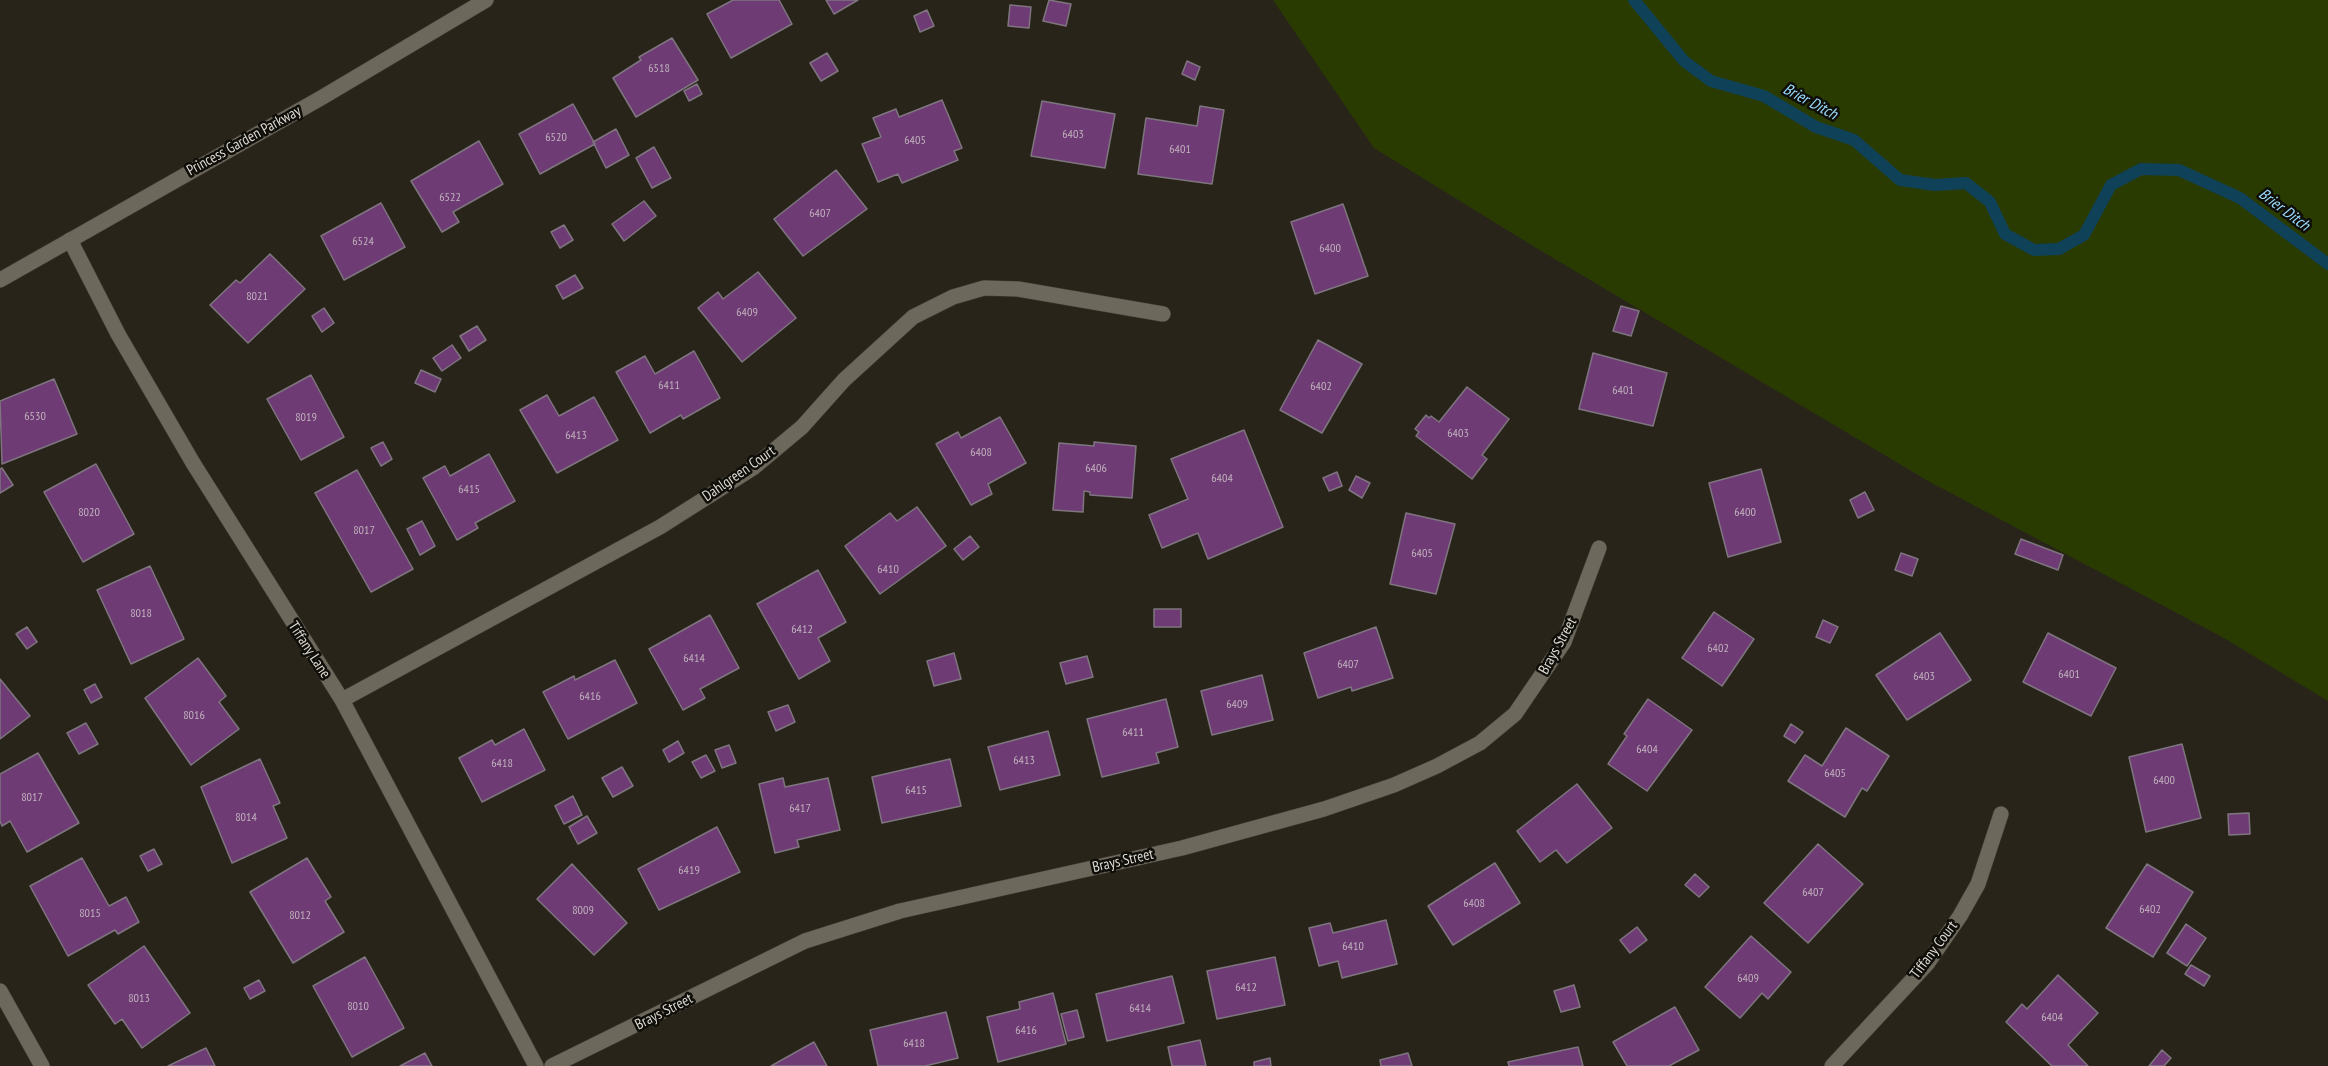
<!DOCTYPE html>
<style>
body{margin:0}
canvas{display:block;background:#29241a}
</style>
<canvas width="2328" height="1066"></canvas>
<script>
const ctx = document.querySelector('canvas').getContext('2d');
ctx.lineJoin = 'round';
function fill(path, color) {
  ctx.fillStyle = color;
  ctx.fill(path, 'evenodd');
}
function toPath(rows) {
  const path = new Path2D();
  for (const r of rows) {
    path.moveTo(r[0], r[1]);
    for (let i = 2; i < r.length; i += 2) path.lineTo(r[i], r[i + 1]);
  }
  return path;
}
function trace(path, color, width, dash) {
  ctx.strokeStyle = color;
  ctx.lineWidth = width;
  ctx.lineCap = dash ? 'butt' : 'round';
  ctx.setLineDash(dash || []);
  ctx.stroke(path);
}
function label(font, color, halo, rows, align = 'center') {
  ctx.font = font + ' "PT Sans Narrow",sans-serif';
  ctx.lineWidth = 5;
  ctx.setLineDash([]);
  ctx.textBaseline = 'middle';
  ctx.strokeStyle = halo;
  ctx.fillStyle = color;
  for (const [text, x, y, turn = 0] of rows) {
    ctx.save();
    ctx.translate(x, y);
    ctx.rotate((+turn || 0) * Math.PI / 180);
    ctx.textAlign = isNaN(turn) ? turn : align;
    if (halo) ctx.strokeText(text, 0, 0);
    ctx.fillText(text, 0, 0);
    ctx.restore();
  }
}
const green = toPath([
 [1273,0,2328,0,2328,701,2224,638,1930,482,1533,246,1374,148]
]);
const stream = toPath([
 [1634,0,1684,61,1711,81,1764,96,1816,127,1854,140,1900,180,1935,185,1966,183,1990,202,2005,234,2034,250,2059,249,2084,235,2111,185,2141,169,2179,170,2240,198,2328,264]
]);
const building = toPath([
 [733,0,779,0,792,24,731,58,707,14,733,0],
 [826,0,858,0,834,14,826,0],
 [1049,0,1071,4,1066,26,1043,21,1049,0],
 [1010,5,1031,7,1029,28,1008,26,1010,5],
 [927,10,934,26,920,32,914,16,927,10],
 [672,38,698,80,636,117,613,78,641,60,639,57,672,38],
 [827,53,838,71,821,81,810,63,827,53],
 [1187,61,1200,67,1195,80,1182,74,1187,61],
 [697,84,702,94,689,101,684,91,697,84],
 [942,100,962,148,954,151,958,160,902,183,898,174,878,182,862,144,881,137,873,118,896,109,899,117,942,100],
 [1042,101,1115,114,1105,168,1031,156,1042,101],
 [573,104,595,144,540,174,519,134,573,104],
 [1200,106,1224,110,1212,184,1138,174,1146,118,1197,126,1200,106],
 [616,129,629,155,606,168,593,142,616,129],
 [479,141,503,184,453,212,459,222,442,232,411,181,479,141],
 [654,147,671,178,652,188,636,158,654,147],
 [836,170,867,209,803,256,774,219,836,170],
 [644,201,656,216,624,241,612,224,644,201],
 [381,203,405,247,344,280,321,236,381,203],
 [1343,204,1368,276,1315,294,1291,222,1343,204],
 [564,225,573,240,560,248,551,232,564,225],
 [270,254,305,289,248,343,210,305,236,280,240,283,270,254],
 [758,272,796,318,742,362,698,308,718,292,723,299,758,272],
 [575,275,583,288,563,299,556,286,575,275],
 [1621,306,1639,311,1631,336,1613,331,1621,306],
 [324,308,334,323,322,332,312,316,324,308],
 [477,326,486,340,469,351,460,336,477,326],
 [1318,340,1362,364,1322,433,1280,410,1318,340],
 [452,345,461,358,442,371,433,358,452,345],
 [694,351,720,398,683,419,681,415,650,433,616,372,645,356,655,374,694,351],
 [1593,353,1667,373,1653,426,1579,409,1593,353],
 [421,370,441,379,435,392,415,383,421,370],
 [311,375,344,437,301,460,267,399,311,375],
 [54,379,77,434,2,464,0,401,54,379],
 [1467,387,1509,419,1482,455,1487,459,1472,479,1416,436,1419,432,1415,429,1426,415,1429,418,1431,416,1439,422,1467,387],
 [547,395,559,416,594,397,618,440,557,473,520,410,547,395],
 [1000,417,1026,463,988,484,992,494,971,505,936,444,958,432,961,438,1000,417],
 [1244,430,1283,527,1208,559,1198,533,1162,548,1149,515,1188,499,1171,459,1244,430],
 [383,442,392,459,381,466,371,448,383,442],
 [1094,442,1136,446,1132,498,1090,495,1090,492,1084,491,1083,512,1053,510,1059,443,1094,446,1094,442],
 [489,454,515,501,475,523,478,528,457,540,423,478,445,466,450,476,489,454],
 [96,464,134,534,83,562,44,492,96,464],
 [2,468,13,485,0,493,0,469,2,468],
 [1761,469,1781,542,1728,557,1709,483,1761,469],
 [357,470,413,569,371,592,315,493,357,470],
 [1337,472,1342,486,1329,491,1323,478,1337,472],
 [1356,476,1370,483,1362,498,1349,490,1356,476],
 [1865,492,1874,510,1858,518,1850,500,1865,492],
 [917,507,946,546,880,594,845,546,890,513,897,521,917,507],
 [1406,513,1455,524,1436,594,1390,584,1406,513],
 [422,521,435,546,420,555,407,529,422,521],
 [970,536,979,547,963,560,954,549,970,536],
 [2021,539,2063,555,2058,570,2015,554,2021,539],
 [1901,553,1918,559,1912,576,1895,570,1901,553],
 [150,566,184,639,131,664,97,590,150,566],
 [818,570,846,622,818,638,830,661,799,679,757,604,818,570],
 [1154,609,1181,609,1181,627,1154,627,1154,609],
 [1714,612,1754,639,1722,686,1682,658,1714,612],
 [710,615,739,668,700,689,705,698,683,710,649,649,710,615],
 [1823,620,1838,627,1830,643,1816,637,1823,620],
 [27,627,37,642,27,649,16,634,27,627],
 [1376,627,1393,678,1352,691,1351,687,1318,698,1304,653,1376,627],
 [1940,633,1971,680,1907,720,1876,675,1940,633],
 [2048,633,2116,668,2091,716,2023,682,2048,633],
 [954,653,961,679,934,686,927,661,954,653],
 [1087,656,1093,677,1066,684,1060,663,1087,656],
 [198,658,226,696,219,702,239,729,191,765,145,698,198,658],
 [615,660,637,703,568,739,543,692,574,676,575,680,615,660],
 [1262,675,1273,720,1212,735,1201,691,1262,675],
 [0,679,30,716,0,739,0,679],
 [95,684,102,697,91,703,84,690,95,684],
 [1166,699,1178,747,1156,753,1159,763,1102,777,1087,719,1166,699],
 [1648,699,1692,730,1647,791,1608,764,1627,736,1624,734,1648,699],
 [788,705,795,722,776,731,768,712,788,705],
 [86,723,98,744,79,754,67,733,86,723],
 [1791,724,1803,732,1795,743,1784,736,1791,724],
 [1846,728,1889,756,1867,791,1862,788,1845,817,1788,781,1805,755,1822,766,1846,728],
 [524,729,545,770,482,802,459,758,492,740,495,745,524,729],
 [1048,731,1060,775,1000,790,988,747,1048,731],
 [678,741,684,753,669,762,663,750,678,741],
 [2182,744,2201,818,2146,832,2129,757,2182,744],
 [729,745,736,763,722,768,715,750,729,745],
 [38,753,79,823,27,852,10,821,2,826,0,821,0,774,38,753],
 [706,755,715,771,701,778,692,762,706,755],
 [260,759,280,803,273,806,287,838,232,863,201,787,260,759],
 [950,759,961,806,882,823,872,777,950,759],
 [622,767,633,786,613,797,602,778,622,767],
 [783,778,785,787,828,778,840,830,797,840,799,847,775,853,759,784,783,778],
 [1577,784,1612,828,1567,863,1556,850,1540,862,1517,831,1577,784],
 [573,796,582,815,564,824,555,806,573,796],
 [2249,813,2250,834,2229,835,2228,814,2249,813],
 [587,816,597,833,578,844,569,827,587,816],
 [717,827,740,872,659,910,638,869,717,827],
 [1818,844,1863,884,1808,943,1764,903,1818,844],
 [154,849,162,864,148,871,140,856,154,849],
 [82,858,109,906,126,897,139,922,118,934,115,930,68,956,30,886,82,858],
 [307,858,331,897,325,901,344,932,293,963,250,892,307,858],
 [1495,863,1520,903,1453,945,1428,906,1495,863],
 [572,864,627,923,594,955,537,899,572,864],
 [2147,864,2193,892,2153,957,2106,928,2147,864],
 [1695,874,1709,887,1699,897,1685,885,1695,874],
 [1386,920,1397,964,1342,978,1338,961,1319,966,1309,928,1330,923,1333,933,1386,920],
 [2186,924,2206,938,2187,966,2167,953,2186,924],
 [1637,927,1647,940,1630,953,1620,940,1637,927],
 [1751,936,1791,972,1768,999,1762,993,1740,1018,1705,987,1751,936],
 [144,946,190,1013,142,1048,122,1019,115,1024,88,985,144,946],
 [365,957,404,1028,352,1057,313,986,365,957],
 [1275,957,1285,1005,1217,1019,1207,971,1275,957],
 [2191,965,2210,976,2204,986,2185,974,2191,965],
 [2058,975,2098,1013,2068,1045,2088,1066,2052,1066,2006,1022,2022,1004,2027,1009,2058,975],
 [1172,976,1184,1023,1107,1041,1096,994,1172,976],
 [259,980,265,991,250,999,244,988,259,980],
 [1574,985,1580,1007,1561,1012,1554,991,1574,985],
 [1053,993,1066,1044,998,1062,987,1017,1020,1009,1019,1002,1053,993],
 [1675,1007,1699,1050,1669,1066,1627,1066,1613,1042,1675,1007],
 [1077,1010,1084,1037,1068,1041,1061,1014,1077,1010],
 [946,1012,958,1058,925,1066,878,1066,870,1030,946,1012],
 [1200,1040,1206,1066,1172,1066,1168,1047,1200,1040],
 [814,1042,827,1066,771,1066,814,1042],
 [1578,1047,1583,1066,1509,1066,1508,1062,1578,1047],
 [206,1048,215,1066,168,1066,206,1048],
 [2162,1050,2171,1058,2164,1066,2149,1066,2162,1050],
 [425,1053,432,1066,400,1066,425,1053],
 [1408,1053,1412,1066,1381,1066,1380,1060,1408,1053],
 [1270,1058,1271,1066,1254,1066,1254,1062,1270,1058]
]);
const minor = toPath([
 [70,240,118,334,193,463,342,700,536,1066],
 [342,700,660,527,753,468,802,427,844,380,913,317,953,297,984,288,1018,289,1163,314],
 [0,991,42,1066],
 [552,1066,805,941,900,911,1182,848,1324,809,1394,785,1437,766,1480,743,1515,714,1564,642,1599,548],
 [1832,1066,1927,964,1960,916,1978,884,2001,814]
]);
const tertiary = toPath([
 [0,280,321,98,486,0]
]);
const numberNames = [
 ["6518",659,69],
 ["6403",1073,135],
 ["6520",556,138],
 ["6405",915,141],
 ["6401",1180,150],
 ["6522",450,198],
 ["6407",820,214],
 ["6524",363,242],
 ["6400",1330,249],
 ["8021",257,297],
 ["6409",747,313],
 ["6411",669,386],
 ["6402",1321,387],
 ["6401",1623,391],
 ["6530",35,417],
 ["8019",306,418],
 ["6403",1458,434],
 ["6413",576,436],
 ["6408",981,453],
 ["6406",1096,469],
 ["6404",1222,479],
 ["6415",469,490],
 ["8020",89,513],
 ["6400",1745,513],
 ["8017",364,531],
 ["6405",1422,554],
 ["6410",888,570],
 ["8018",141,614],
 ["6412",802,630],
 ["6402",1718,649],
 ["6414",694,659],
 ["6407",1348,665],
 ["6401",2069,675],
 ["6403",1924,677],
 ["6416",590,697],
 ["6409",1237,705],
 ["8016",194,716],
 ["6411",1133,733],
 ["6404",1647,750],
 ["6413",1024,761],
 ["6418",502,764],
 ["6405",1835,774],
 ["6400",2164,781],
 ["6415",916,791],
 ["8017",32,798],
 ["6417",800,809],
 ["8014",246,818],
 ["6419",689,871],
 ["6407",1813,893],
 ["6408",1474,904],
 ["6402",2150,910],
 ["8009",583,911],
 ["8015",90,914],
 ["8012",300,916],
 ["6410",1353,947],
 ["6409",1748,979],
 ["6412",1246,988],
 ["8013",139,999],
 ["8010",358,1007],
 ["6414",1140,1009],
 ["6404",2052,1018],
 ["6416",1026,1031],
 ["6418",914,1044]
];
const streetNames = [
 ["Princess Garden Parkway",244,141,-29],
 ["Dahlgreen Court",739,474,-35],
 ["Brays Street",1558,646,-61],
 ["Tiffany Lane",309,650,57],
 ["Brays Street",1123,861,-13],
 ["Tiffany Court",1934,950,-53],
 ["Brays Street",664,1012,-27]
];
const waterNames = [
 ["Brier Ditch",1810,102,28],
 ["Brier Ditch",2284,210,37]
];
fill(green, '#293b00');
trace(stream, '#0f4258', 12);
fill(building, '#6e3b75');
trace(building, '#7e757f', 1.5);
trace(minor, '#433e36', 16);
trace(tertiary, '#433e36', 16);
trace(minor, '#6d685c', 15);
trace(tertiary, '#6d685c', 15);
label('12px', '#c1b2bc', null, numberNames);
label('15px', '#dddad3', '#100e09', streetNames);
label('italic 16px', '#98dbfe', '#100e09', waterNames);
</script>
